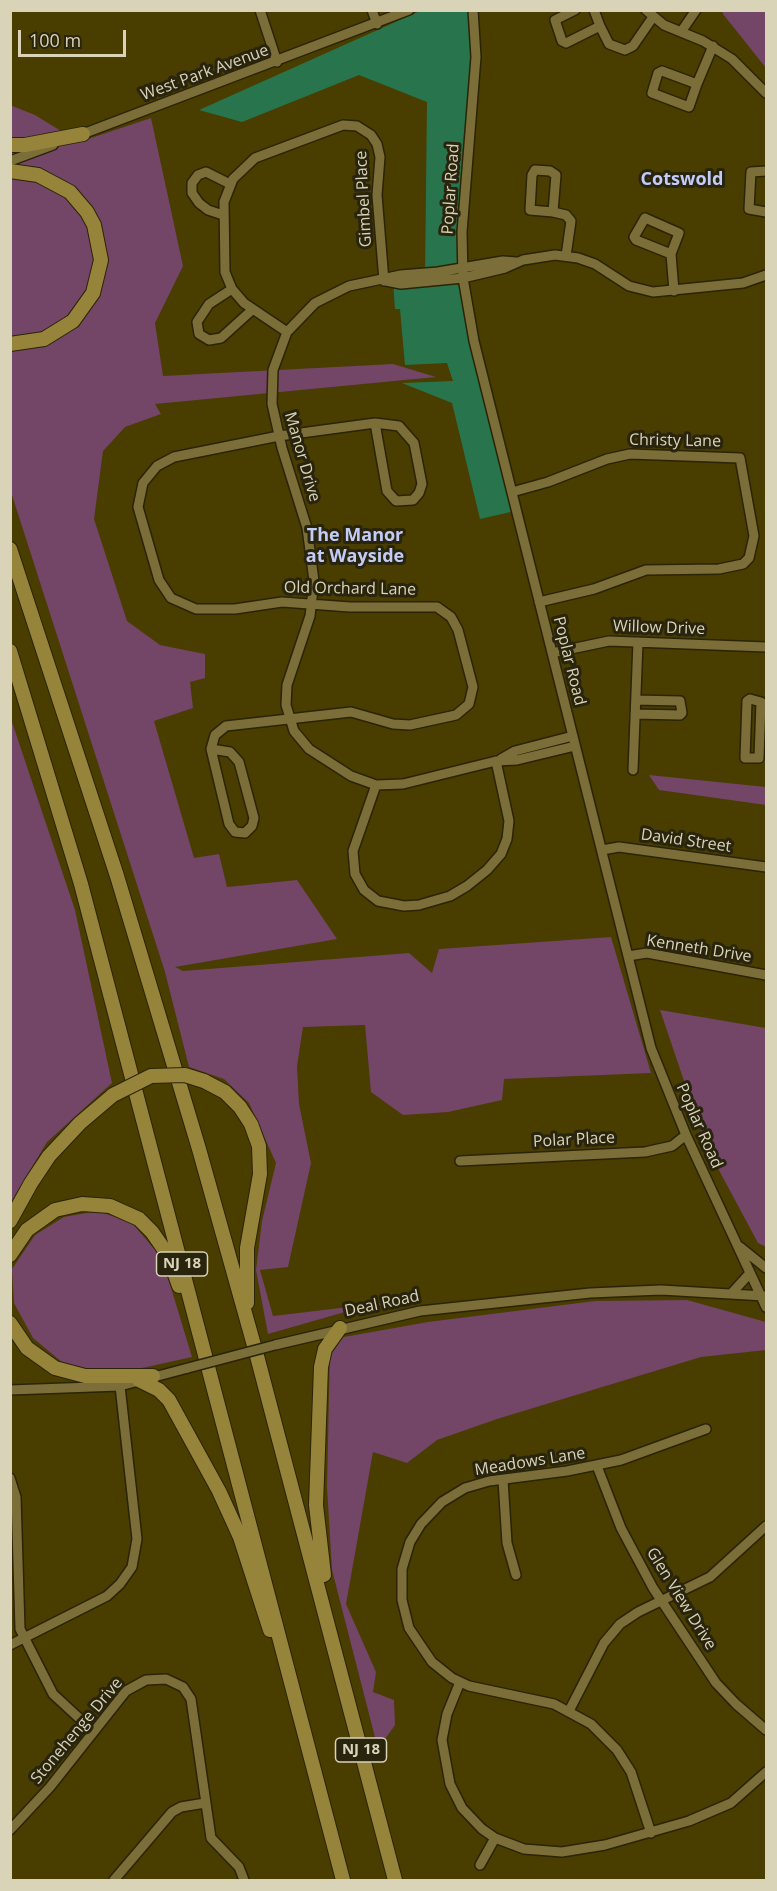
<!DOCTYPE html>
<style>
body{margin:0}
#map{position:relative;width:777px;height:1891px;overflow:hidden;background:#493d00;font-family:"Open Sans",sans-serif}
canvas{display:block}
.frame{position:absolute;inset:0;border:12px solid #d9d3b7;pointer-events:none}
.scale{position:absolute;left:18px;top:30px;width:108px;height:27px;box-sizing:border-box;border:3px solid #d9d3b7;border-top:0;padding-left:8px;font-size:18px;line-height:21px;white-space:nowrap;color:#d9d3b7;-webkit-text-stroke:4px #29240e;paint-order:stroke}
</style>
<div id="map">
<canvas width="777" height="1891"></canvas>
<div class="frame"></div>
<div class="scale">100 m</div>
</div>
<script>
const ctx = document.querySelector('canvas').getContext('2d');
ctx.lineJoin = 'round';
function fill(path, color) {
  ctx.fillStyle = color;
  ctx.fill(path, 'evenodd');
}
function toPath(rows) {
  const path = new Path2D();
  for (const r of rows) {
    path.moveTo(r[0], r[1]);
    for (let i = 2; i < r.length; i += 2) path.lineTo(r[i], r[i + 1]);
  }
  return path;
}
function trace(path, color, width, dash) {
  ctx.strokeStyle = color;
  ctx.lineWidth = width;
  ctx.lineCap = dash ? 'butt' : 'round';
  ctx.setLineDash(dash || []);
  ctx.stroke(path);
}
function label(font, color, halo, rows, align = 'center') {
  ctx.font = font + ' "Open Sans",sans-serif';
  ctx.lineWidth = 6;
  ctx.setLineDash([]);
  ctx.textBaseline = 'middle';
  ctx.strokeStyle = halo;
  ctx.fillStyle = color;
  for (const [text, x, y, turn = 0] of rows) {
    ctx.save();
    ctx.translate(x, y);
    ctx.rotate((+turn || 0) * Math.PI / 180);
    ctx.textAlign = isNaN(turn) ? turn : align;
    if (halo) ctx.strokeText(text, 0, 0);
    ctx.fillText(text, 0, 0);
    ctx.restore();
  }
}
const green = toPath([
 [722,11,766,11,766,68,723,14],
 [10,105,35,115,79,142,151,118,183,266,155,323,163,376,393,364,436,377,155,404,161,414,125,427,103,451,94,519,127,621,160,645,205,654,205,678,190,682,193,708,154,721,194,858,219,854,227,887,297,880,337,939,175,967,183,971,409,953,432,973,439,949,611,937,651,1073,504,1079,502,1100,448,1112,403,1115,371,1092,365,1025,303,1027,297,1066,299,1104,311,1163,288,1267,260,1270,273,1316,424,1298,352,1310,268,1334,256,1270,262,1221,276,1163,249,1103,224,1079,189,1067,165,972,11,492],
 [10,716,75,910,112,1083,47,1142,11,1202],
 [649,775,766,787,766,805,659,790],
 [660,1010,766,1028,766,1247,758,1243,706,1146],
 [98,1211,132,1223,162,1258,192,1357,133,1370,92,1371,63,1363,33,1338,14,1303,12,1269,35,1235,64,1217],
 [687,1300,766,1322,766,1350,701,1357,497,1419,437,1440,407,1463,373,1452,346,1604,376,1672,373,1692,394,1700,395,1725,378,1749,332,1570,327,1487,330,1348,338,1338,428,1322,595,1301]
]);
const water = toPath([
 [420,11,472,11,479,47,464,268,515,511,480,519,452,403,402,383,453,381,447,363,405,365,400,309,395,309,393,281,425,277,427,102,359,75,242,122,199,110]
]);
const minor = toPath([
 [260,10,277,62],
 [372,10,377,24],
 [473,10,476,57,462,232,463,278,474,341,651,1048,686,1135,766,1307],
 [575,10,555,20,562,41,566,43,600,26,594,10],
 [646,10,664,25,703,41,732,59,766,93],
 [600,26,609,44,625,50,633,46,653,17],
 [681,32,696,10],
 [662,71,697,84,689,107,652,93,658,73,662,71],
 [697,84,713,46],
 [80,135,409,10],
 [10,161,53,145],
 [535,170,550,171,556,175,553,212,530,210,532,175,535,170],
 [766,171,751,172,749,209,766,212],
 [553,212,566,215,571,221,566,256],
 [223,215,208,210,199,203,192,193,192,183,198,175,206,172,230,184],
 [645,218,679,233,671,254,636,240,634,237,645,218],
 [671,254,674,291],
 [516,262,503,261,438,272,401,275,349,286,315,303,287,332,273,370,272,404,282,448,307,528,314,581,310,616,287,685,286,705,294,731,309,749,351,776,376,785,403,784,496,761,517,760,575,746],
 [386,281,401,284,463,278,505,268,523,260,555,255,578,258,595,264,629,286,653,292,743,283,766,275],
 [232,289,209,304,197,322,199,334,209,340,221,338,252,310],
 [287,332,244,303,232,289,225,272,224,202,233,179,255,158,343,125,357,126,371,135,377,144,380,157,377,195,384,281],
 [375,423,399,426,414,443,422,484,419,493,413,500,396,501,387,491,375,423],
 [512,492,548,482,607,459,630,454,740,458,754,536,749,558,743,564,719,569,646,570,594,589,539,602],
 [552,653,609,641,766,647],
 [750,699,761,702,759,758,745,758,747,701,750,699],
 [635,714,680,715,682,713,680,701,636,700],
 [211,749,215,735,226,726,351,712,393,724,410,725,456,715,469,704,473,687,458,630,451,617,437,607,350,607,282,602,235,609,196,609,171,598,159,580,138,507,143,483,157,466,174,457,279,436,375,423],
 [211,749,230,752,239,762,254,818,252,826,245,833,235,832,229,824,211,749],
 [501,759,515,751,573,736],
 [633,770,638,642],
 [376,785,353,851,355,874,364,890,378,901,404,906,419,905,450,896,467,886,487,870,501,854,507,839,509,821,496,761],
 [602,850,619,847,766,867],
 [628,956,647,953,766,975],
 [460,1161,645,1152,672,1146,686,1135],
 [740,1247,766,1268],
 [731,1294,750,1273],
 [275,1345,420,1311,590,1293,661,1290,765,1296],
 [10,1390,120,1386,188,1368],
 [597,1466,621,1528,653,1588,716,1683,736,1704,766,1730],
 [10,1478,16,1497,20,1629,53,1694,93,1731],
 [503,1480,507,1543,516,1575],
 [10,1645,107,1596,120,1584,132,1567,137,1539,120,1386],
 [460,1682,447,1714,442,1740,450,1784,462,1808,482,1829,495,1838,524,1849,562,1852,605,1845,689,1821,731,1803,766,1772],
 [569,1711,604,1643,620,1624,638,1612,710,1577,766,1526],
 [10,1830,50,1787,126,1691,146,1680,166,1679,183,1687,191,1699,211,1838,239,1867,244,1880],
 [651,1833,631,1772,617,1750,591,1724,554,1704,469,1686,452,1678,432,1662,409,1628,402,1600,402,1569,410,1542,421,1524,442,1502,465,1488,489,1481,567,1471,621,1460,706,1429],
 [480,1865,495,1838],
 [114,1880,172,1812,181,1807,205,1803]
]);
const highway = toPath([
 [10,145,25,145,83,134],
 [10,171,38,175,70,192,87,212,94,225,101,260,93,293,73,321,44,339,10,344],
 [10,549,117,876,199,1149,257,1356,395,1880],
 [10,651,81,884,343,1880],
 [204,1081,225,1092,240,1107,251,1124,259,1146,260,1174,247,1248,247,1303],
 [10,1221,31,1183,49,1156,80,1123,113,1095],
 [10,1255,27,1230,55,1210,82,1204,110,1206,139,1219,152,1232,168,1255,179,1286],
 [10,1323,27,1348,55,1368,85,1376,153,1376],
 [139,1380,159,1390,169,1400,219,1491,240,1537,270,1630],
 [324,1575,316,1505,321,1367,325,1349,340,1328]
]);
const minorBridge = toPath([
 [188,1368,275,1345]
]);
const highwayBridge = toPath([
 [113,1095,151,1076,185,1075,204,1081]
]);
const shields = [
 [182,1264,51],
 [361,1750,51]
];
const shieldNames = [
 ["NJ 18",182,1264],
 ["NJ 18",361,1750]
];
const streetNames = [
 ["West Park Avenue",205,73,-20],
 ["Poplar Road",451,189,-86],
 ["Gimbel Place",364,199,-93],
 ["Christy Lane",675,441,1],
 ["Manor Drive",302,457,74],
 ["Old Orchard Lane",350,589,1],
 ["Willow Drive",659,628,2],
 ["Poplar Road",569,661,76],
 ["David Street",686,841,8],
 ["Kenneth Drive",699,949,9],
 ["Poplar Road",699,1126,66],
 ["Polar Place",574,1140,-3],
 ["Deal Road",382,1304,-12],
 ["Meadows Lane",530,1462,-9],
 ["Glen View Drive",681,1599,58],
 ["Stonehenge Drive",77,1731,-50]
];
const neighbourhoodNames = [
 ["Cotswold",682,180],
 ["The Manor",355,536],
 ["at Wayside",355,557]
];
fill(green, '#734567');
fill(water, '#28754d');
trace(minor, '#2b2407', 12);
trace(highway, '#2b2407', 16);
trace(minor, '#7b6e39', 9);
trace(highway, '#95843a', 14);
trace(minorBridge, '#2b2407', 12, []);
trace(highwayBridge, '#2b2407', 16, []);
trace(minorBridge, '#7b6e39', 9);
trace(highwayBridge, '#95843a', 14);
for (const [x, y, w] of shields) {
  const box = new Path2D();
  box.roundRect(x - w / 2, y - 12, w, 24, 4.5);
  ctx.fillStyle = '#29240e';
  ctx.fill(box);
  trace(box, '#d9d3b7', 1.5);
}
label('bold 15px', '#d9d3b7', null, shieldNames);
label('16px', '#d9d3b7', '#29240e', streetNames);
label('bold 18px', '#c3ccf6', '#29240e', neighbourhoodNames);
</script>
